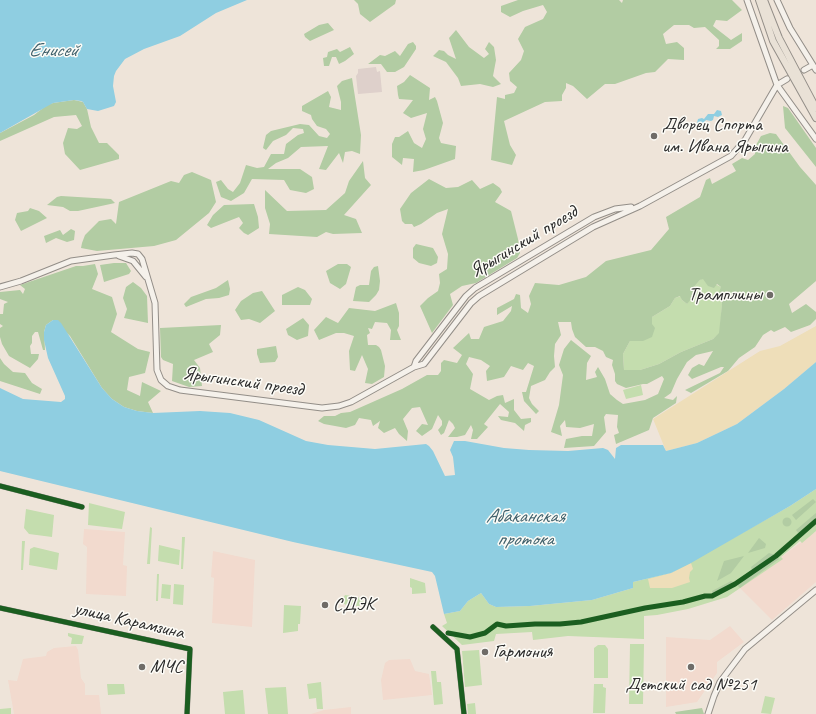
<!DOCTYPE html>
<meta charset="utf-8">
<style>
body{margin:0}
canvas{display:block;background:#eee4d9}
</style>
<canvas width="816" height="714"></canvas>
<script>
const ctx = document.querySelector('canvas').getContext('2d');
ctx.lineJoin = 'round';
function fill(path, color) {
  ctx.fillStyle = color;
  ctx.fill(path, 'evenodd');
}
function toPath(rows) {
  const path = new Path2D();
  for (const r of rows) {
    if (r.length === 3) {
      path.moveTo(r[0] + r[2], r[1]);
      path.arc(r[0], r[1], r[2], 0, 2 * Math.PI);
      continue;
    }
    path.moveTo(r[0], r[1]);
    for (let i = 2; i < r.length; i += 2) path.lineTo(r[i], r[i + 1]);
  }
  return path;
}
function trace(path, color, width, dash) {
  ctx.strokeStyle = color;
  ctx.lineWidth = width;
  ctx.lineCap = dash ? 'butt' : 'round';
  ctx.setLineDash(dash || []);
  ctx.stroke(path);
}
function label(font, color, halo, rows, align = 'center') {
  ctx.font = font + ' Caveat,sans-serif';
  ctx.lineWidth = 3;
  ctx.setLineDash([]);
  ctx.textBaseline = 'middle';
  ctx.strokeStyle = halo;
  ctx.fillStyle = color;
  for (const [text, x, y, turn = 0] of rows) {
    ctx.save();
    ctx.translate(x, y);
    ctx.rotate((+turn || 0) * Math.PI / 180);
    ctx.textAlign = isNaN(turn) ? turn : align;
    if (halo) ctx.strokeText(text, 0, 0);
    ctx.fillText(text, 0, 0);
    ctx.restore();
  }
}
const built = toPath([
 [84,529,125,532,123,565,127,566,126,596,86,594,87,547,83,544],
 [816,531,816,582,772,620,740,588],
 [213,551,255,560,252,627,212,623,214,578,211,577],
 [730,626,744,642,717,662,717,673,697,702,666,707,666,637,710,640],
 [76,646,78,650,81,678,85,684,85,695,99,695,101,714,14,714,8,680,17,681,23,659,46,656,47,652,54,648],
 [410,659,415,671,429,674,432,695,383,700,381,680,385,663,389,660],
 [351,707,351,714,311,714,324,710]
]);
const industrial = toPath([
 [376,67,377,72,380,71,382,92,358,94,356,76,358,73,358,69]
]);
const green = toPath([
 [703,278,721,287,720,298,722,304,720,333,713,339,681,352,659,364,640,370,624,370,623,354,630,341,638,341,652,325,652,317,670,306,675,298,681,296,682,300,687,304,693,288,700,280],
 [641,385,643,395,626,399,623,390],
 [816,489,816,531,802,543,800,541,781,557,783,559,727,597,688,609,657,615,644,616,644,639,568,636,533,640,532,632,496,634,494,641,462,645,442,626,447,623,444,614,460,611,468,601,481,593,489,604,496,607,530,606,592,600,633,588,633,582,671,573,790,506],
 [89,503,125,512,122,529,88,525],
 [26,509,54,515,52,537,29,534,24,528],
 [150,527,152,528,150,564,147,564],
 [182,537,185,537,183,569,181,569],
 [22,541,25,541,23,570,21,570],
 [159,545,180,550,179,565,158,561],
 [34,547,59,553,57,570,29,565,30,549],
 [157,574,159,574,158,601,156,601],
 [410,578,425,583,426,593,412,594,412,588,410,587],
 [162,584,171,585,170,599,161,598],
 [174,584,184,585,183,605,173,604],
 [345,595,358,597,364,602,359,606,346,605,343,603,342,600],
 [284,605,301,606,300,624,298,624,298,631,283,633],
 [68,633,84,636,82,644,71,644,72,638,68,636],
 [630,644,644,644,643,704,629,704],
 [598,645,605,645,608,649,608,678,594,678,594,648],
 [479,650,482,685,465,687,462,651],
 [431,671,436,671,437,682,441,682,443,704,434,705],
 [321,682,323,709,317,709,316,698,309,699,307,684],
 [107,684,124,684,125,694,108,695],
 [594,684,603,684,603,687,606,688,605,713,593,713],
 [286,687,288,714,268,714,265,688],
 [243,690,245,714,225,714,223,692],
 [765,696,775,698,771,714,761,713],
 [475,703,476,714,468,714,467,704],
 [11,708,11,714,0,714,0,709]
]);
const forest = toPath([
 [354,0,396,0,395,4,370,22,360,14,358,4],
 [518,0,619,0,622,3,623,0,732,0,742,10,727,21,716,20,713,26,731,40,742,33,742,41,730,49,716,49,719,46,719,40,705,27,694,28,689,25,674,25,663,34,666,44,677,42,684,48,684,60,668,59,655,72,646,73,615,84,605,84,587,99,573,86,566,83,566,88,562,95,562,101,545,102,504,121,510,145,516,155,512,165,491,160,497,97,505,99,505,95,514,93,517,87,510,81,509,73,521,60,524,51,518,39,525,27,543,19,547,12,543,5,523,11,510,17,501,12,501,6],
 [328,23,334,30,310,41,305,37,304,34,319,25],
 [456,30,469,47,484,58,489,54,485,49,489,42,494,47,496,60,493,76,501,84,493,87,480,84,461,86,458,78,446,62,433,56,439,50,444,51,448,55,456,59,449,38],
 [413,42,416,46,416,49,404,67,395,72,387,72,381,64,368,64,380,55,385,56,395,51,400,56,408,44],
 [350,47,354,54,345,61,339,64,336,57,332,57,329,66,324,66,323,58,327,57,328,52,337,49,340,52],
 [410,75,430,88,429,100,435,97,437,101,443,123,439,138,441,143,456,146,455,159,424,170,413,172,414,159,403,158,402,165,392,157,392,144,395,137,399,137,408,131,414,143,422,148,426,139,423,129,427,113,411,118,403,113,413,100,399,99,398,95,397,86,404,82],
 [352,78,361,135,360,154,352,151,345,152,343,163,339,153,326,170,319,169,328,146,301,147,288,158,276,163,268,169,300,169,312,177,314,189,306,193,290,190,284,180,252,179,244,193,231,201,221,197,216,182,221,180,228,189,233,192,240,183,246,165,257,168,264,167,271,154,284,154,286,144,298,135,304,133,303,129,293,128,286,135,273,141,266,150,263,148,266,135,271,131,300,124,309,125,319,136,327,138,330,134,326,129,317,126,312,119,311,115,302,111,302,106,328,91,331,97,329,107,341,110,341,102,337,86,342,81],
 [74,100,83,102,87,109,91,127,99,143,107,143,119,155,119,159,80,170,65,154,63,143,68,128,77,129,82,126,76,115,54,117,0,141,0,133,2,132,34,115,47,105,53,103],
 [783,106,788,108,816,148,816,167,785,128],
 [770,133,776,134,800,167,816,185,816,281,789,304,792,313,806,304,816,312,816,319,810,325,791,332,785,327,774,332,771,330,763,335,755,347,739,358,728,371,691,393,685,390,720,373,724,367,721,367,692,379,688,375,692,368,699,364,704,366,713,351,696,355,687,362,677,379,671,393,664,398,673,400,677,396,676,403,653,418,649,430,616,444,614,435,619,433,617,427,618,415,606,414,604,417,606,432,594,446,564,448,566,439,582,436,592,436,594,424,580,428,566,427,565,420,560,426,562,436,551,432,559,405,563,375,559,365,564,349,571,340,591,356,587,363,586,380,597,377,595,372,598,367,605,379,610,394,617,400,623,404,645,400,658,394,664,379,662,376,647,384,643,384,626,388,617,384,615,381,615,374,612,365,613,360,606,357,603,351,595,347,586,347,575,337,572,329,571,322,558,322,561,335,555,344,554,356,555,367,550,372,545,380,531,386,529,398,532,404,539,411,536,414,524,401,522,392,526,392,534,366,528,363,523,370,511,366,504,377,487,381,486,371,490,366,481,360,469,357,466,364,473,374,470,389,489,400,497,396,503,395,505,403,514,399,514,410,521,419,531,418,531,422,525,425,524,431,515,423,501,420,498,416,508,417,509,412,500,404,484,424,488,427,477,439,471,439,473,430,471,425,465,435,457,437,448,437,455,428,453,424,449,420,444,433,441,435,438,430,442,425,442,421,438,415,432,429,422,436,416,431,422,424,428,425,420,407,412,408,403,419,408,431,407,441,399,434,395,428,384,433,378,428,380,421,373,426,371,420,359,418,355,425,346,428,324,424,318,421,324,416,335,416,341,413,350,412,402,389,427,375,438,375,441,371,441,363,444,360,457,363,462,355,453,348,469,333,471,339,479,339,484,327,503,321,511,311,512,306,497,315,497,308,514,299,516,294,520,295,521,308,528,313,531,304,529,296,535,283,559,285,586,277,606,261,651,250,669,229,666,217,700,197,706,180,710,178,712,184,736,171,732,164,742,158,748,160,755,154,755,147,761,136],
 [703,279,708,286,714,288,717,284,721,287,719,292,722,304,719,333,713,339,681,352,659,364,640,370,624,370,623,354,630,341,643,341,652,337,655,328,652,324,652,317,670,306,675,298,680,296,682,300,687,304,695,294,693,288,700,280],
 [363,161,365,178,371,185,344,215,356,219,362,233,333,234,326,232,317,237,269,234,270,224,265,208,265,190,287,211,326,210,345,193,349,181],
 [192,172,211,180,216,202,209,213,176,240,154,246,97,251,81,248,82,243,85,235,99,221,111,219,116,224,119,202,171,181,179,183,184,175],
 [429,179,446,188,458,187,472,180,480,189,493,183,500,188,502,192,495,202,511,211,518,239,520,253,517,258,476,283,462,286,450,294,453,305,432,333,420,306,428,298,438,291,440,283,439,274,447,269,448,254,442,234,448,209,437,213,421,224,414,227,412,224,405,224,402,221,400,209,411,193],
 [61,196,111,199,115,203,78,211,70,211,63,207,47,205,57,197],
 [254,204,258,217,259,228,248,235,244,233,239,228,243,223,239,217,211,228,207,225,213,215,224,205],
 [30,208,39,211,47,218,21,231,15,220,17,213,28,211],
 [71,229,75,231,74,240,67,242,56,238,46,243,44,236,60,230,63,235],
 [416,244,433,248,438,257,437,263,431,266,419,263,413,258,413,248],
 [114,263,126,263,131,271,129,274,104,282,100,265],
 [95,264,98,274,92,289,112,297,117,314,111,332,138,349,150,352,145,373,129,377,127,390,140,396,142,382,161,391,148,402,153,413,137,411,124,407,112,399,102,388,70,336,53,320,46,325,44,332,45,350,43,350,38,332,35,332,32,336,32,343,30,346,31,354,39,354,38,359,30,368,9,356,2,344,0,337,0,328,3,326,0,324,0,314,3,314,4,304,8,302,0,299,0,292,20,290,23,294,25,289,20,285,76,266,83,266],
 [338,264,347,264,351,267,346,284,340,289,330,283,326,271],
 [378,266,380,281,379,290,376,295,369,302,353,301,356,287,360,285,369,285,371,271,374,267],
 [228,280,230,289,229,295,219,298,206,299,186,307,184,304,191,297,216,288],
 [133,282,141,288,147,296,148,323,124,318,127,309,123,298,126,287],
 [298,287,305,290,312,299,310,305,282,305,282,295],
 [262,291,275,311,260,323,249,319,241,320,235,310,241,301,253,293],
 [396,303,399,313,399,326,397,330,401,340,390,340,391,330,387,323,375,322,372,329,368,328,370,333,367,335,368,345,376,345,379,347,381,350,385,366,384,377,372,384,365,383,368,369,362,355,355,371,350,370,349,351,354,336,344,333,336,333,319,340,314,330,326,317,338,323,349,308,375,311],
 [303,318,309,325,308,336,297,340,288,335,286,329],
 [221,325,220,335,209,344,213,352,194,360,200,368,202,386,189,387,172,381,173,364,163,360,161,357,160,328],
 [276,346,278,357,275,362,260,363,257,354,257,349],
 [0,358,4,364,13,372,25,373,32,383,42,389,40,394,0,381],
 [813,499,816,502,796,520,792,515],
 [816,513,816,518,799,534,796,530],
 [787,522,4.5],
 [759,538,766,544,765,548,748,553],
 [769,553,775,555,752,570,751,567],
 [744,556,731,573,717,581,724,561],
 [777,557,779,559,740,588,737,585],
 [731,581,733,582,732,584,713,594,712,591],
 [702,708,704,714,676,714,675,712]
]);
const sand = toPath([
 [816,326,816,362,784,389,737,424,697,443,666,451,653,419,760,351,780,346],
 [691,563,693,569,690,572,689,578,690,582,672,588,650,588,648,579,671,573]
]);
const water = toPath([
 [0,0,247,0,216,13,180,36,144,49,125,59,116,71,114,76,113,86,116,102,114,106,98,111,87,109,83,102,81,101,74,100,53,103,0,133],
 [717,110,721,111,722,115,718,117,714,116,713,120,711,121,706,120,702,125,697,123,698,119,702,118,704,119,708,114,714,114],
 [53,320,58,320,61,323,102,388,112,399,124,407,137,411,153,413,200,411,230,413,259,420,306,441,328,445,375,449,426,444,429,446,433,451,445,476,455,475,453,457,450,450,454,441,465,441,504,448,529,450,568,451,603,448,608,450,615,459,616,448,621,445,663,445,666,451,697,443,737,424,784,389,816,362,816,489,790,506,691,563,671,573,633,582,633,588,592,600,530,606,496,607,489,604,481,593,468,601,460,611,444,614,435,576,432,572,293,542,0,471,0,388,23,399,61,402,65,399,65,396,48,358,44,340,44,332,46,325]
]);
const minor = toPath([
 [0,486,82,507],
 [0,608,190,649,187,714],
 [433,627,457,649,464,714]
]);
const secondary = toPath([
 [747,0,777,85,816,139],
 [777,0,790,28,816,70],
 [804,70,813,65],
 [119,256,133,261,146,277],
 [0,287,21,281,71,261,114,255,132,253,138,254,142,259,155,303,157,370,161,380,168,386,180,390,322,408,339,406,351,402,414,367,424,364,471,303,479,296,593,227,640,206,731,156,745,140,777,85,787,79],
 [414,367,416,361,466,296,475,288,594,217,615,209,631,207],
 [708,714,714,696,720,682,745,649,816,590]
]);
const trunk = toPath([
 [759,0,773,41,816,118],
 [764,0,779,38,816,108]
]);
const cycleway = toPath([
 [0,486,82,507],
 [0,608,190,649,187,714],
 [433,627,457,649,464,714],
 [448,633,470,637,485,633,497,624,506,626,535,624,560,624,581,622,645,608,683,602,705,596,712,596,735,584,776,556,816,521]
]);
const markers = [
 [654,136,4,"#6f6c68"],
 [770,295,4,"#6f6c68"],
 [325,605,4,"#6f6c68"],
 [485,652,4,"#6f6c68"],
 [142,667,4,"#6f6c68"],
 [691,667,4,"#6f6c68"]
];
const poiNames = [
 ["Дворец Спорта",662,125],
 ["им. Ивана Ярыгина",662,147],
 ["Трамплины",762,295,"right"],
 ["СДЭК",333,605],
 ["Гармония",493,652],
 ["МЧС",150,667],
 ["Детский сад №251",691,685,"center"]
];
const streetNames = [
 ["Ярыгинский проезд",524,242,-31],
 ["Ярыгинский проезд",243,382,8],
 ["улица Карамзина",129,621,13]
];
const waterNames = [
 ["Енисей",53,51],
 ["Абаканская",525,517],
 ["протока",525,540]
];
fill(built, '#f2dace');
fill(industrial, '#ded0cb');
fill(green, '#c4ddae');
fill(forest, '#b2cca3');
fill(sand, '#eedeb9');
fill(water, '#8fcee1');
trace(minor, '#938e88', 5.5);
trace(secondary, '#938e88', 7);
trace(trunk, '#938e88', 8);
trace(minor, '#fcfbf9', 3.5);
trace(secondary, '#f5f1eb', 5);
trace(trunk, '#e9e1d6', 6);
trace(cycleway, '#1b5e20', 5);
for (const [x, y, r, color] of markers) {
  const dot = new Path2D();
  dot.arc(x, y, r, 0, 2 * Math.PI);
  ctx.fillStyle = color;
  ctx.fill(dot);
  trace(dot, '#fdfcf7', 1.5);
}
label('19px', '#2b2b2b', '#fdfcf7', poiNames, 'left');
label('19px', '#2b2b2b', '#fdfcf7', streetNames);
label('italic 20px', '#40616c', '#fdfcf7', waterNames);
</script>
